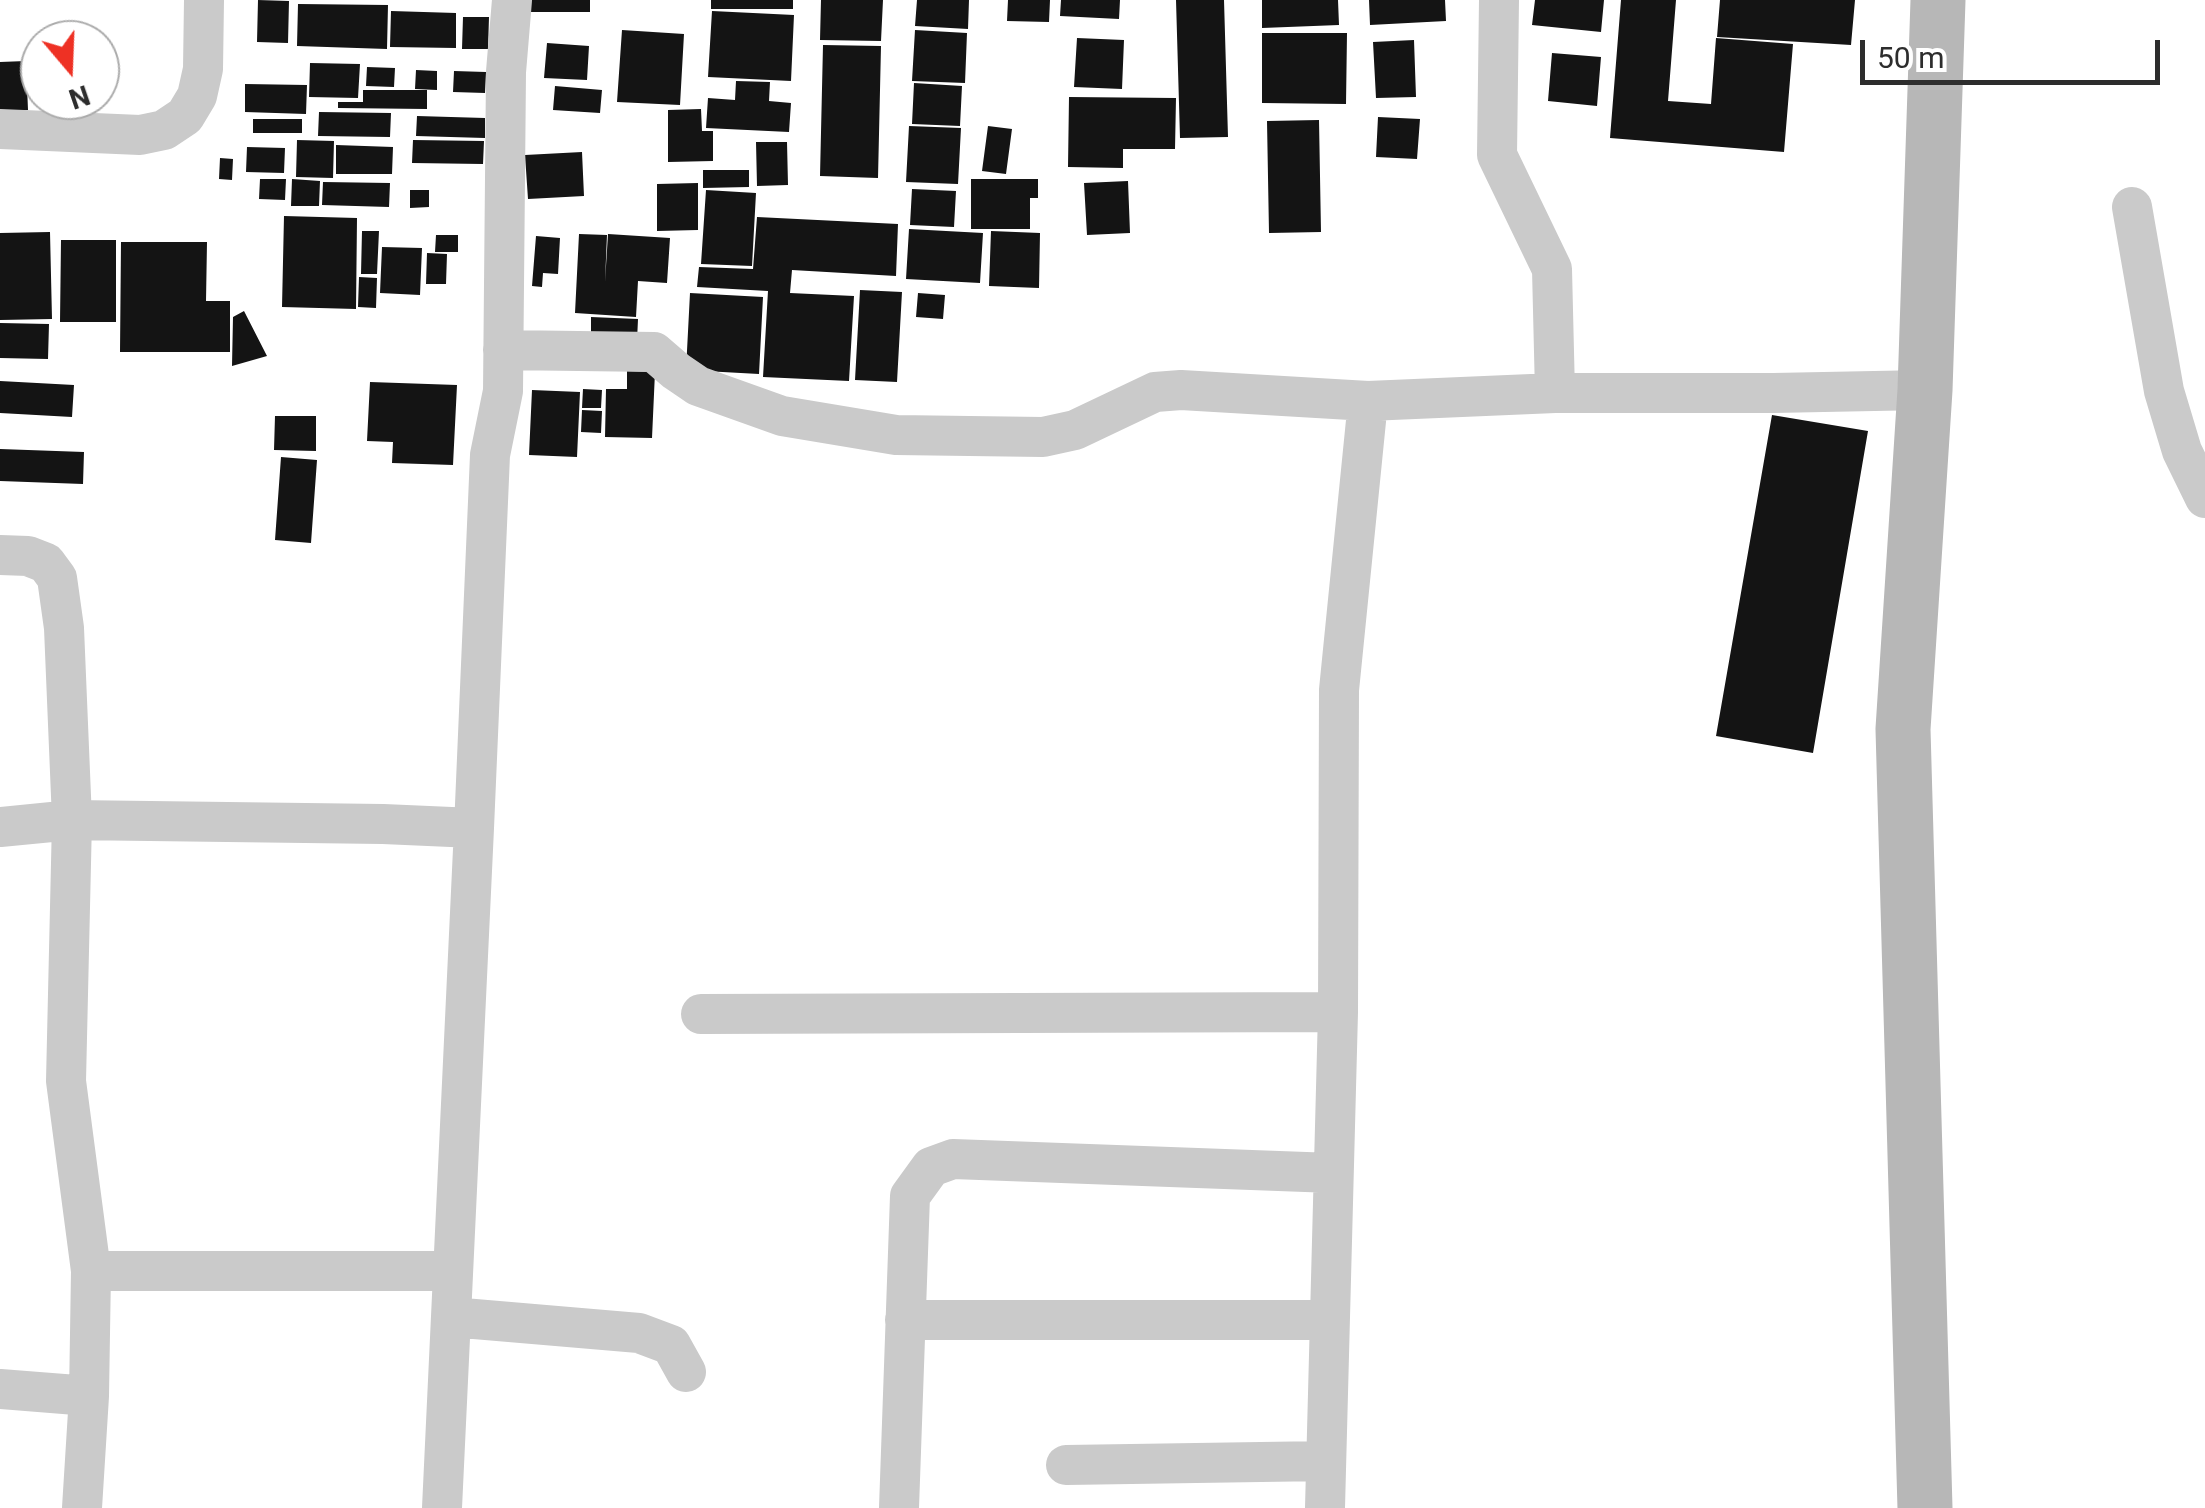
<!DOCTYPE html>
<style>
body{margin:0}
#map{position:relative;width:2205px;height:1508px;overflow:hidden;background:#fff;font-family:Roboto,sans-serif}
canvas{display:block}
.north{position:absolute;left:20px;top:20px;width:100px;height:100px;box-sizing:border-box;background:#fff;border:2px solid #ababab;border-radius:50%;rotate:161deg;font-size:28px;font-weight:700;line-height:40px;text-align:center;color:#2d2d2d}
.north::after{content:'';display:block;margin:auto;width:35px;height:45px;background:#ee3124;clip-path:polygon(50% 0,100% 100%,50% 72%,0 100%)}
.scale{position:absolute;left:1860px;top:40px;width:300px;height:45px;box-sizing:border-box;border:5px solid #2d2d2d;border-top:0;padding-left:12px;font-size:30px;line-height:35px;white-space:nowrap;color:#2d2d2d;-webkit-text-stroke:8px #fff;paint-order:stroke}
</style>
<div id="map">
<canvas width="2205" height="1508"></canvas>
<div class="north">N</div>
<div class="scale">50 m</div>
</div>
<script>
const ctx = document.querySelector('canvas').getContext('2d');
ctx.lineJoin = 'round';
function fill(path, color) {
  ctx.fillStyle = color;
  ctx.fill(path, 'evenodd');
}
function toPath(rows) {
  const path = new Path2D();
  for (const r of rows) {
    path.moveTo(r[0], r[1]);
    for (let i = 2; i < r.length; i += 2) path.lineTo(r[i], r[i + 1]);
  }
  return path;
}
function trace(path, color, width, dash) {
  ctx.strokeStyle = color;
  ctx.lineWidth = width;
  ctx.lineCap = dash ? 'butt' : 'round';
  ctx.setLineDash(dash || []);
  ctx.stroke(path);
}
const building = toPath([
 [258,0,289,1,288,43,257,42],
 [527,0,590,0,590,12,527,12],
 [711,0,793,0,793,9,711,9],
 [821,0,883,0,881,41,820,40],
 [917,0,969,0,968,29,915,26],
 [1008,0,1050,0,1049,22,1007,21],
 [1061,0,1120,0,1119,19,1060,16],
 [1176,0,1224,0,1228,137,1180,138],
 [1262,0,1338,0,1339,25,1262,28],
 [1369,0,1445,0,1446,21,1370,25],
 [1535,0,1604,0,1601,32,1532,25],
 [1621,0,1676,0,1668,101,1711,104,1716,38,1793,44,1784,152,1610,138],
 [1720,0,1855,0,1851,45,1717,37],
 [298,4,388,5,387,49,297,46],
 [391,11,456,13,456,48,390,47],
 [712,11,794,15,791,81,708,77],
 [463,17,489,17,488,49,462,49],
 [622,30,684,34,680,105,617,102],
 [915,30,967,33,965,83,912,81],
 [1262,33,1347,33,1346,104,1262,103],
 [1077,38,1124,40,1122,89,1074,87],
 [1414,40,1416,97,1376,98,1373,42],
 [547,43,589,46,587,80,544,78],
 [823,45,881,46,878,178,820,176],
 [1552,53,1601,57,1597,106,1548,101],
 [26,61,28,110,0,111,0,62],
 [310,63,360,64,358,98,309,97],
 [367,67,395,68,394,87,366,86],
 [416,70,437,71,437,90,415,89],
 [454,71,486,72,485,93,453,92],
 [736,81,770,82,769,101,791,103,789,132,706,128,708,98,735,100],
 [914,83,962,86,960,126,912,124],
 [245,84,307,85,306,114,245,112],
 [555,86,602,90,600,113,553,110],
 [363,90,427,90,427,109,338,108,338,102,363,102],
 [1069,97,1176,98,1175,149,1123,149,1123,168,1068,167],
 [701,109,702,131,713,131,713,161,668,162,668,110],
 [319,112,391,113,390,137,318,136],
 [417,116,485,118,485,138,416,136],
 [1378,117,1420,119,1417,159,1376,157],
 [253,119,302,119,302,133,253,133],
 [1319,120,1321,232,1269,233,1267,121],
 [909,126,961,128,958,184,906,182],
 [988,126,1012,129,1006,174,982,171],
 [297,140,334,141,333,178,296,177],
 [413,140,484,141,483,164,412,163],
 [756,142,787,142,788,185,757,186],
 [336,145,393,147,392,174,336,174],
 [247,147,285,148,284,173,246,172],
 [582,152,584,196,528,199,525,155],
 [220,158,233,159,232,180,219,179],
 [703,170,749,170,749,187,703,188],
 [260,179,286,179,285,200,259,199],
 [292,179,320,181,319,206,291,206],
 [971,179,1038,179,1038,198,1030,198,1030,229,971,229],
 [1128,181,1130,233,1087,235,1084,183],
 [323,182,390,183,389,207,322,205],
 [698,183,698,230,657,231,657,184],
 [912,189,956,191,954,227,910,225],
 [410,190,429,190,429,207,410,208],
 [706,190,756,193,752,266,701,264],
 [284,216,357,218,356,309,282,307],
 [757,217,898,224,896,276,792,270,790,293,854,296,849,381,763,377,768,291,697,287,699,267,753,269],
 [909,229,983,233,980,283,906,279],
 [362,231,379,231,377,274,361,274],
 [991,231,1040,233,1039,288,989,286],
 [50,232,52,319,0,320,0,233],
 [579,234,607,235,605,282,608,234,670,238,667,283,638,281,636,317,575,313],
 [436,235,458,235,458,252,435,252],
 [536,236,560,238,558,274,543,273,542,287,532,286],
 [61,240,116,240,116,322,60,322],
 [121,242,207,242,206,301,230,301,230,352,120,352],
 [382,247,422,248,420,295,380,293],
 [427,253,447,254,446,284,426,284],
 [359,277,377,278,376,308,358,307],
 [860,290,902,292,897,382,855,380],
 [690,293,763,297,759,374,686,370],
 [918,293,945,295,943,319,916,317],
 [244,311,267,356,232,366,233,317],
 [591,317,638,319,637,341,591,339],
 [0,323,49,324,48,359,0,358],
 [627,371,655,372,652,438,605,437,606,389,627,389],
 [0,381,74,385,72,417,0,413],
 [370,382,457,385,453,465,392,463,393,442,367,441],
 [583,389,602,390,601,408,582,408],
 [532,390,580,392,577,457,529,455],
 [582,410,602,411,601,433,581,432],
 [1772,415,1868,431,1813,753,1716,736],
 [275,416,316,416,316,451,274,450],
 [0,449,84,452,83,484,0,481],
 [281,457,317,460,311,543,275,540]
]);
const street = toPath([
 [1499,0,1497,155,1552,269,1555,393],
 [0,129,140,135,164,130,185,116,197,96,203,69,204,0],
 [2132,207,2164,391,2182,451,2205,498],
 [503,350,654,352,676,371,698,386,782,416,896,435,1043,437,1075,430,1155,392,1181,390,1368,401,1555,393,1773,393,1925,390],
 [0,555,28,556,46,563,57,578,64,628,72,820,66,1081,91,1271,89,1396,82,1508],
 [0,827,72,820,383,824,474,828,442,1508],
 [474,828,490,455,503,391,506,72,512,0],
 [701,1014,1338,1012],
 [91,1271,453,1271],
 [451,1317,639,1333,671,1345,686,1372],
 [905,1320,1329,1320],
 [0,1389,89,1396],
 [1066,1465,1326,1461],
 [899,1508,910,1196,931,1167,953,1159,1333,1173],
 [1325,1508,1338,1012,1339,690,1368,401]
]);
const secondary = toPath([
 [1925,1508,1903,729,1925,390,1938,0]
]);
fill(building, '#141414');
trace(street, '#cacaca', 40);
trace(secondary, '#b7b7b7', 55);
</script>
